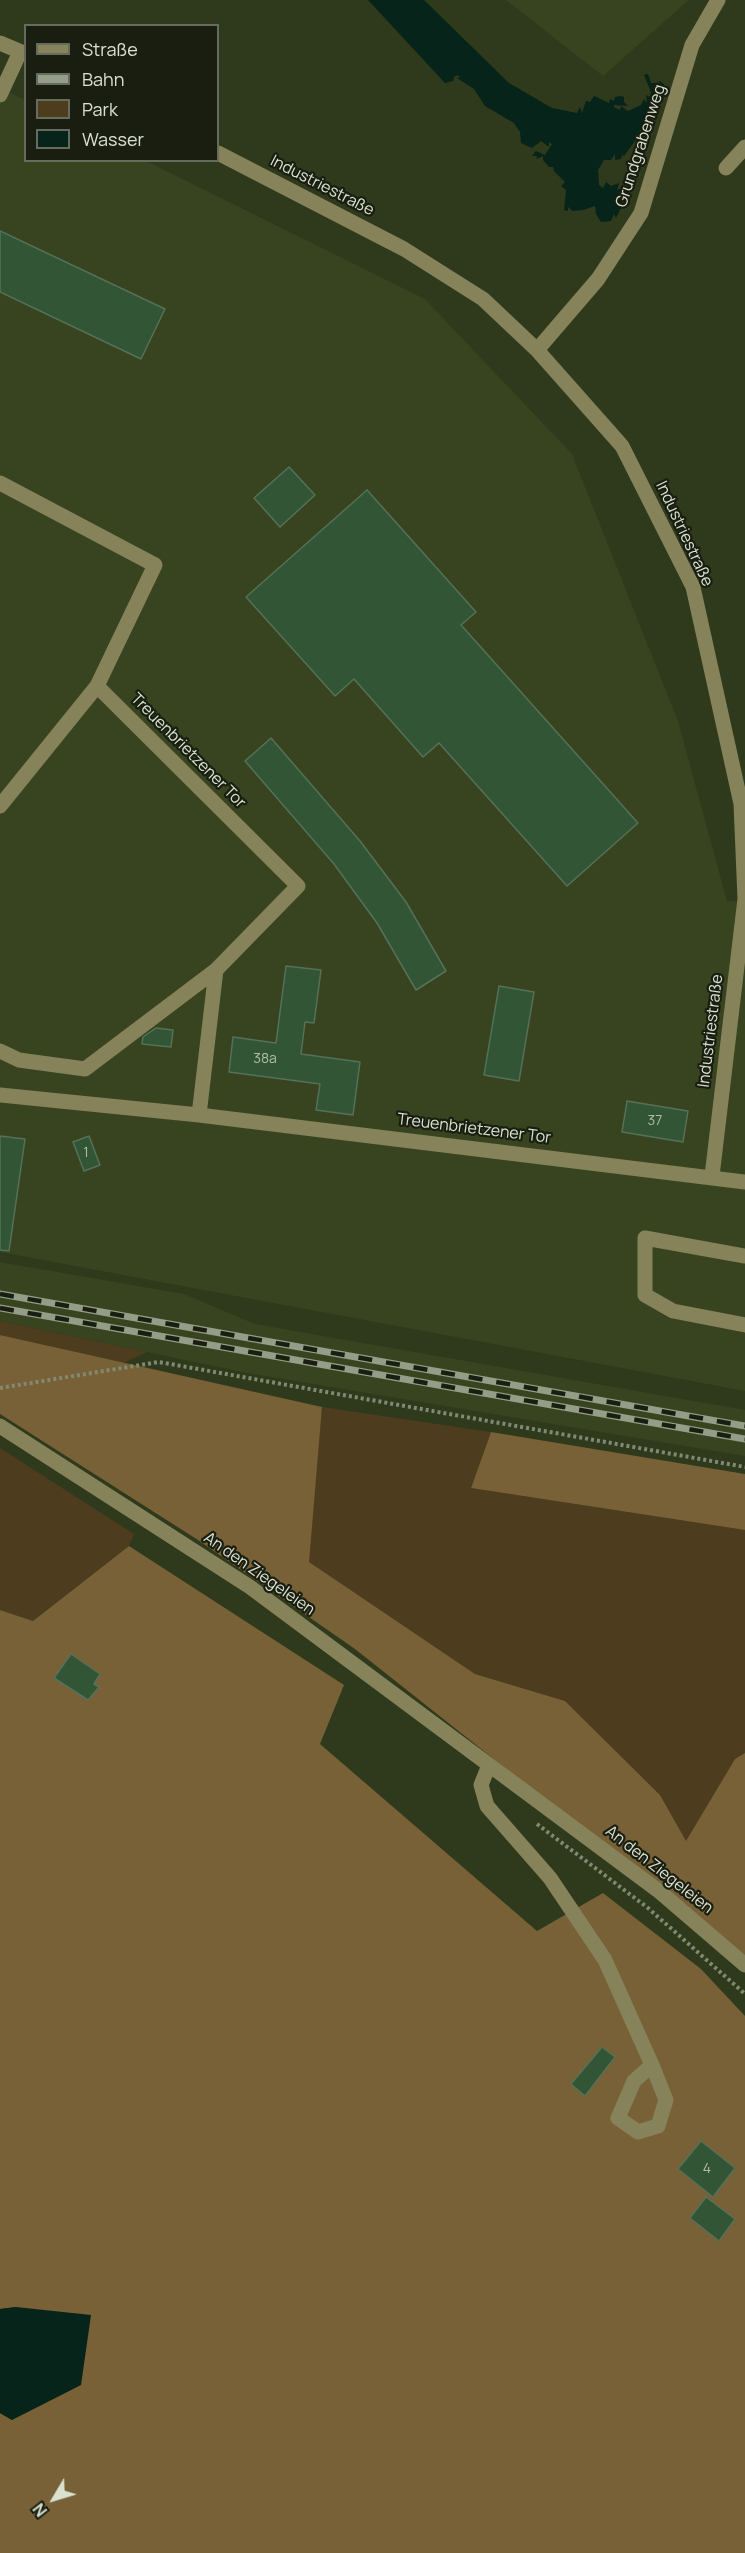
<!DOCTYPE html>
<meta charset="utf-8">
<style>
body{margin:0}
#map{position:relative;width:745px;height:2553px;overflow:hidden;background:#2f391c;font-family:Manrope,sans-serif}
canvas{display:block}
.legend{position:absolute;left:24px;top:24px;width:195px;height:138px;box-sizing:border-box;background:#191e11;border:2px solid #666c5d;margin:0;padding:8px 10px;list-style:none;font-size:18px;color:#dae1d0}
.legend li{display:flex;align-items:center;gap:12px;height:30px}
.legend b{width:30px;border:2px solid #666c5d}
.north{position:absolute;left:24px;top:2469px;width:60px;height:60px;-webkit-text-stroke:4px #191e11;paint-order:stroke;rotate:232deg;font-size:16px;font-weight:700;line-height:24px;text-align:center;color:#dae1d0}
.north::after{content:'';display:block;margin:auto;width:21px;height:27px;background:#dae1d0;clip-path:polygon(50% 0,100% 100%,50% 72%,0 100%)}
</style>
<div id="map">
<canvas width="745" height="2553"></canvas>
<ul class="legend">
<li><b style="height:8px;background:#86825a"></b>Straße</li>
<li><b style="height:8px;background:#949d87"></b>Bahn</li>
<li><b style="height:16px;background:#4d3c1d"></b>Park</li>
<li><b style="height:16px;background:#06241a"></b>Wasser</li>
</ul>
<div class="north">N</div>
</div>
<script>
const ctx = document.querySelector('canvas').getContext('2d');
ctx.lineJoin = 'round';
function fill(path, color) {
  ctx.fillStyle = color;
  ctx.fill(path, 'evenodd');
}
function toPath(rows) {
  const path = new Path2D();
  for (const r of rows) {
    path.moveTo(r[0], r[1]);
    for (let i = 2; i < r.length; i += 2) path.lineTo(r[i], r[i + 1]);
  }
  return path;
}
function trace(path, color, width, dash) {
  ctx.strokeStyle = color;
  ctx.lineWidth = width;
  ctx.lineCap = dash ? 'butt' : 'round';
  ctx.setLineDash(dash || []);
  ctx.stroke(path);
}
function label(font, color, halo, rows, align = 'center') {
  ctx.font = font + ' Manrope,sans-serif';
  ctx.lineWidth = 4.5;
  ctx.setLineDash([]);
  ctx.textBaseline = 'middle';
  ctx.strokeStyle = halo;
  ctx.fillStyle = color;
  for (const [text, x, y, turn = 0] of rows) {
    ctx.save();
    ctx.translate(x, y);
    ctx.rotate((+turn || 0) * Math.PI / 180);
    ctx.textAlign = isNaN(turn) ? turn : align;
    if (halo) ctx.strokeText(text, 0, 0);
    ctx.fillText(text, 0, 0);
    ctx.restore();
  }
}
const built = toPath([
 [506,0,689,0,603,76],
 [0,88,25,100,26,160,146,161,425,299,572,454,678,721,727,901,745,902,745,1391,0,1252],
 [0,1262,184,1294,255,1324,745,1410,745,1456,247,1373,0,1321]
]);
const green = toPath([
 [0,1321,147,1352,124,1363,0,1335],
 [322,1407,491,1432,471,1488,745,1530,745,1753,735,1759,686,1842,660,1795,565,1701,475,1674,308,1562],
 [0,1448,134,1534,129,1546,33,1621,0,1610]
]);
const forest = toPath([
 [0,1335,322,1407,309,1562,475,1674,565,1701,660,1795,686,1841,735,1759,745,1753,745,1958,355,1649,198,1540,0,1414],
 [491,1432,745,1474,745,1530,471,1488],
 [129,1546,344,1685,320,1744,537,1931,603,1893,701,1969,745,2016,745,2553,0,2553,0,2413,12,2420,16,2307,0,2309,0,1610,33,1621]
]);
const water = toPath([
 [368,0,424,0,509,83,552,108,577,113,580,107,582,113,586,101,590,102,594,96,609,103,610,99,614,101,615,97,621,96,624,97,624,102,628,106,614,105,614,107,620,110,621,106,628,111,641,105,644,99,647,103,646,95,650,97,651,92,644,75,648,74,651,83,656,83,657,89,659,81,664,84,662,93,654,99,637,138,624,156,622,155,621,159,615,160,615,154,611,160,604,160,598,170,599,185,603,188,606,182,611,186,619,183,617,190,623,188,622,206,616,218,614,214,611,221,601,222,596,214,595,206,583,210,573,211,568,207,568,211,564,210,566,190,561,186,565,182,554,171,553,167,549,167,543,160,543,156,536,159,537,156,532,156,536,151,545,155,552,144,549,142,549,147,541,141,532,148,521,143,520,132,514,123,485,106,474,89,457,78,460,77,458,75,454,77,453,81,445,83],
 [16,2307,91,2315,81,2385,12,2420,0,2413,0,2309]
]);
const building = toPath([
 [0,231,165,309,141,359,0,292,0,231],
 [289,467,315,495,280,527,254,498,289,467],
 [367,490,476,612,461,625,638,823,567,886,439,743,423,757,354,679,335,696,246,597,367,490],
 [271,738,360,841,406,902,446,971,416,990,377,923,334,864,245,761,271,738],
 [286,966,321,970,314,1023,305,1022,301,1054,360,1062,353,1115,316,1110,320,1084,229,1072,233,1037,276,1043,286,966],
 [499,986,534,992,519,1081,484,1075,499,986],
 [156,1028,173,1030,171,1047,142,1044,143,1037,156,1028],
 [627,1101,688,1111,683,1142,622,1132,627,1101],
 [0,1136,25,1139,9,1251,0,1250,0,1136],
 [89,1136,100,1165,84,1171,73,1142,89,1136],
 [71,1654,100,1674,94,1684,99,1687,88,1700,54,1678,71,1654],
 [602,2047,615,2057,585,2096,571,2084,602,2047],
 [701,2141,735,2168,713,2197,678,2169,701,2141],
 [706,2197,735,2219,719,2241,690,2218,706,2197]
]);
const path = toPath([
 [0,1388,159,1362,745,1467],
 [537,1824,648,1908,745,1994]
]);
const minor = toPath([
 [0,43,26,54],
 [0,95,20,52],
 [218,153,404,249,483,299,537,350,622,446,693,587,741,804,745,899,712,1176],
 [726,168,745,147],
 [537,350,598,279,641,213,692,45,718,0],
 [0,483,155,565,97,686,0,806],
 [0,1051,19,1060,85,1069,216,970,298,886,97,686],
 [0,1095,199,1115,745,1182],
 [199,1115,216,970],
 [745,1256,645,1238,645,1295,673,1311,745,1325],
 [0,1426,250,1587,660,1892,745,1965],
 [489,1765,481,1785,487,1806,550,1878,605,1960,652,2065,666,2100,658,2126,638,2132,618,2118,634,2081,652,2065]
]);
const rail = toPath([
 [0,1294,745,1426],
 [0,1308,745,1439]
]);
const numberNames = [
 ["38a",265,1059],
 ["37",655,1121],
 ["1",86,1153],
 ["4",707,2169]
];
const streetNames = [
 ["Grundgrabenweg",641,146,-72],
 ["Industriestraße",322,186,27],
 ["Industriestraße",684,534,65],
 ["Treuenbrietzener Tor",188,751,45],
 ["Industriestraße",711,1031,-83],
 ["Treuenbrietzener Tor",474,1129,7],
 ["An den Ziegeleien",259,1574,35],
 ["An den Ziegeleien",659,1870,38]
];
fill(built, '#37441f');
fill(green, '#4d3c1d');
fill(forest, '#786136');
fill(water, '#06241a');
fill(building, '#325535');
trace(building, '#567158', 1.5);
trace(path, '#818972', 4, [3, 3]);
trace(minor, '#86825a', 15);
trace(rail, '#949d87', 7);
trace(rail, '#191e11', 4.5, [14]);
label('14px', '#b0bea9', null, numberNames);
label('16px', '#dae1d0', '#191e11', streetNames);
</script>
